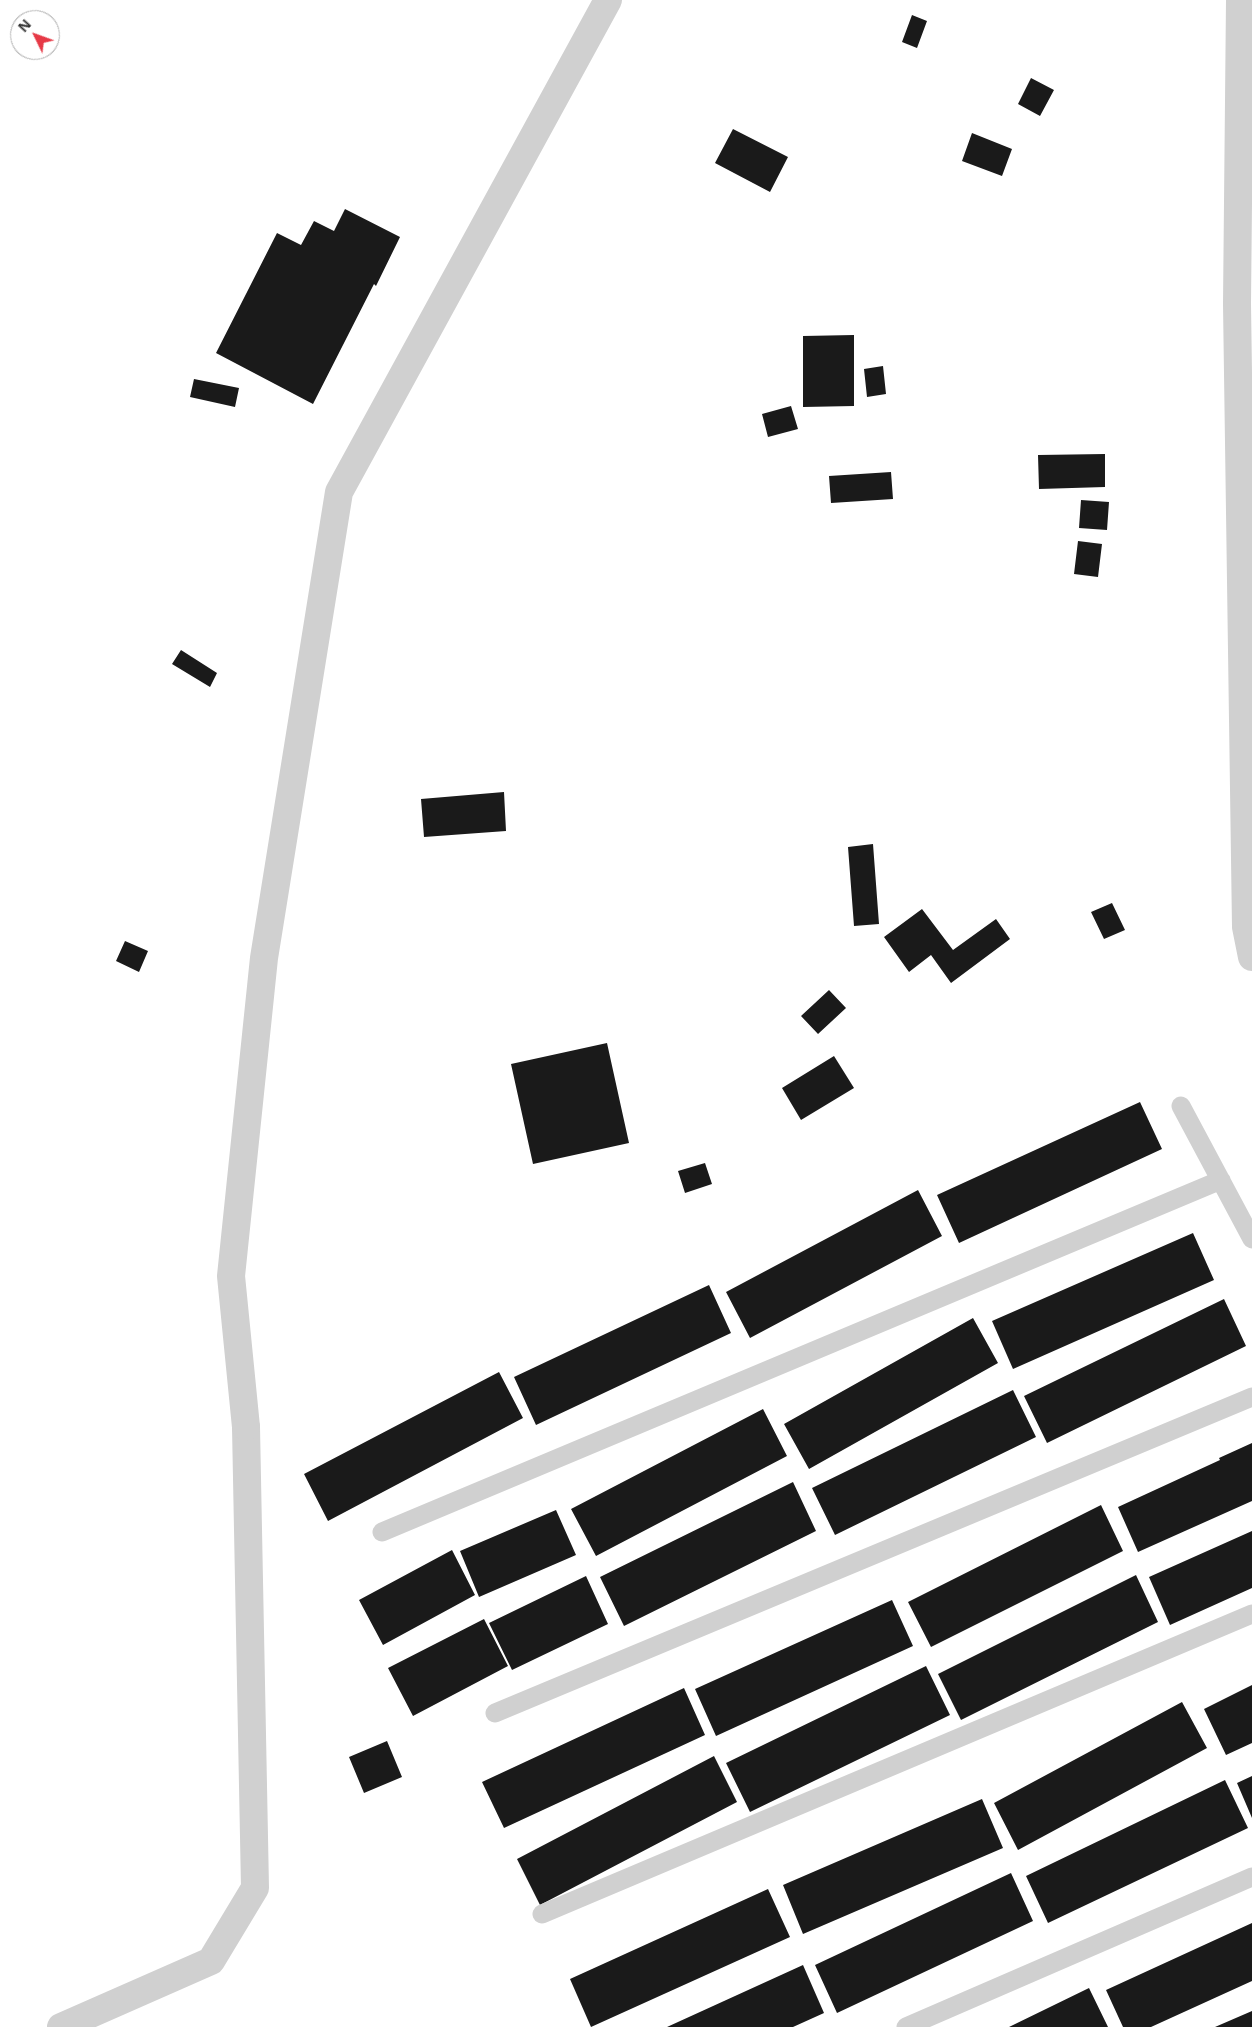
<!DOCTYPE html>
<style>
body{margin:0}
#map{position:relative;width:1252px;height:2027px;overflow:hidden;background:#fff;font-family:"Open Sans",sans-serif}
canvas{display:block}
.north{position:absolute;left:10px;top:10px;width:50px;height:50px;box-sizing:border-box;background:#fff;border:1px solid #adadad;border-radius:50%;rotate:312deg;font-size:14px;font-weight:700;line-height:20px;text-align:center;color:#333}
.north::after{content:'';display:block;margin:auto;width:18px;height:22px;background:#e63946;clip-path:polygon(50% 0,100% 100%,50% 72%,0 100%)}
</style>
<div id="map">
<canvas width="1252" height="2027"></canvas>
<div class="north">N</div>
</div>
<script>
const ctx = document.querySelector('canvas').getContext('2d');
ctx.lineJoin = 'round';
function fill(path, color) {
  ctx.fillStyle = color;
  ctx.fill(path, 'evenodd');
}
function toPath(rows) {
  const path = new Path2D();
  for (const r of rows) {
    path.moveTo(r[0], r[1]);
    for (let i = 2; i < r.length; i += 2) path.lineTo(r[i], r[i + 1]);
  }
  return path;
}
function trace(path, color, width, dash) {
  ctx.strokeStyle = color;
  ctx.lineWidth = width;
  ctx.lineCap = dash ? 'butt' : 'round';
  ctx.setLineDash(dash || []);
  ctx.stroke(path);
}
const building = toPath([
 [912,15,927,21,917,48,902,42],
 [1031,78,1054,90,1040,116,1018,104],
 [733,129,788,157,770,192,715,163],
 [972,133,1012,149,1002,176,962,161],
 [345,209,400,237,376,286,374,284,313,404,216,353,277,233,301,245,314,221,334,231],
 [854,335,854,406,803,407,803,336],
 [883,366,886,394,867,397,864,369],
 [194,379,239,388,235,407,190,397],
 [791,406,798,429,768,437,762,414],
 [1105,454,1105,487,1039,489,1038,455],
 [891,472,893,499,831,503,829,476],
 [1081,500,1109,502,1107,530,1079,528],
 [1078,541,1102,544,1098,577,1074,574],
 [181,650,217,673,210,687,172,664],
 [504,792,506,831,424,837,421,799],
 [873,844,879,924,854,926,848,847],
 [1112,903,1125,930,1104,939,1091,912],
 [922,909,953,950,996,919,1010,939,951,983,931,955,909,972,884,937],
 [125,941,148,951,139,972,116,961],
 [829,990,846,1008,818,1034,801,1016],
 [607,1043,629,1143,533,1164,511,1064],
 [834,1056,854,1088,801,1120,782,1088],
 [1140,1102,1162,1149,959,1243,937,1195],
 [705,1163,712,1184,685,1193,678,1171],
 [918,1190,942,1236,750,1338,726,1292],
 [1193,1233,1214,1280,1013,1369,992,1321],
 [709,1285,731,1333,536,1425,514,1377],
 [1224,1299,1246,1346,1047,1443,1024,1396],
 [973,1318,998,1363,809,1469,784,1424],
 [499,1372,523,1418,328,1521,304,1474],
 [1013,1390,1036,1437,835,1535,812,1488],
 [763,1409,787,1456,596,1556,571,1509],
 [1252,1443,1252,1501,1138,1552,1118,1507,1220,1460,1219,1458],
 [793,1482,816,1531,624,1626,600,1577],
 [1101,1505,1123,1551,931,1647,908,1602],
 [556,1510,576,1555,479,1597,460,1551],
 [1252,1531,1252,1588,1170,1625,1149,1577],
 [452,1550,475,1595,383,1645,359,1600],
 [1136,1575,1158,1622,961,1720,938,1674],
 [586,1576,608,1624,512,1670,489,1623],
 [892,1600,913,1646,716,1736,695,1689],
 [484,1619,508,1666,413,1716,388,1668],
 [926,1666,950,1715,750,1812,726,1763],
 [1252,1685,1252,1743,1226,1755,1204,1709],
 [684,1688,705,1735,504,1828,482,1782],
 [1182,1702,1207,1748,1018,1850,994,1803],
 [387,1741,402,1777,364,1793,349,1757],
 [714,1756,737,1802,540,1905,517,1859],
 [1252,1776,1252,1818,1237,1783],
 [1225,1780,1248,1828,1048,1923,1026,1876],
 [982,1799,1003,1848,803,1934,783,1885],
 [1011,1873,1033,1921,837,2013,815,1965],
 [768,1889,790,1937,591,2027,570,1979],
 [1252,1923,1252,1981,1151,2027,1123,2027,1106,1990],
 [803,1965,824,2013,793,2027,667,2027],
 [1089,1988,1108,2027,1009,2027],
 [1252,2011,1252,2027,1215,2027]
]);
const service = toPath([
 [1181,1106,1252,1239],
 [382,1532,1221,1180],
 [495,1713,1252,1397],
 [542,1914,1252,1614],
 [906,2027,1252,1877]
]);
const minor = toPath([
 [1240,0,1237,304,1246,927,1252,957],
 [61,2027,211,1961,255,1888,246,1427]
]);
const tertiary = toPath([
 [246,1427,231,1276,264,958,339,492,608,0]
]);
fill(building, '#1a1a1a');
trace(service, '#d0d0d0', 19);
trace(minor, '#d0d0d0', 28);
trace(tertiary, '#d0d0d0', 28);
</script>
